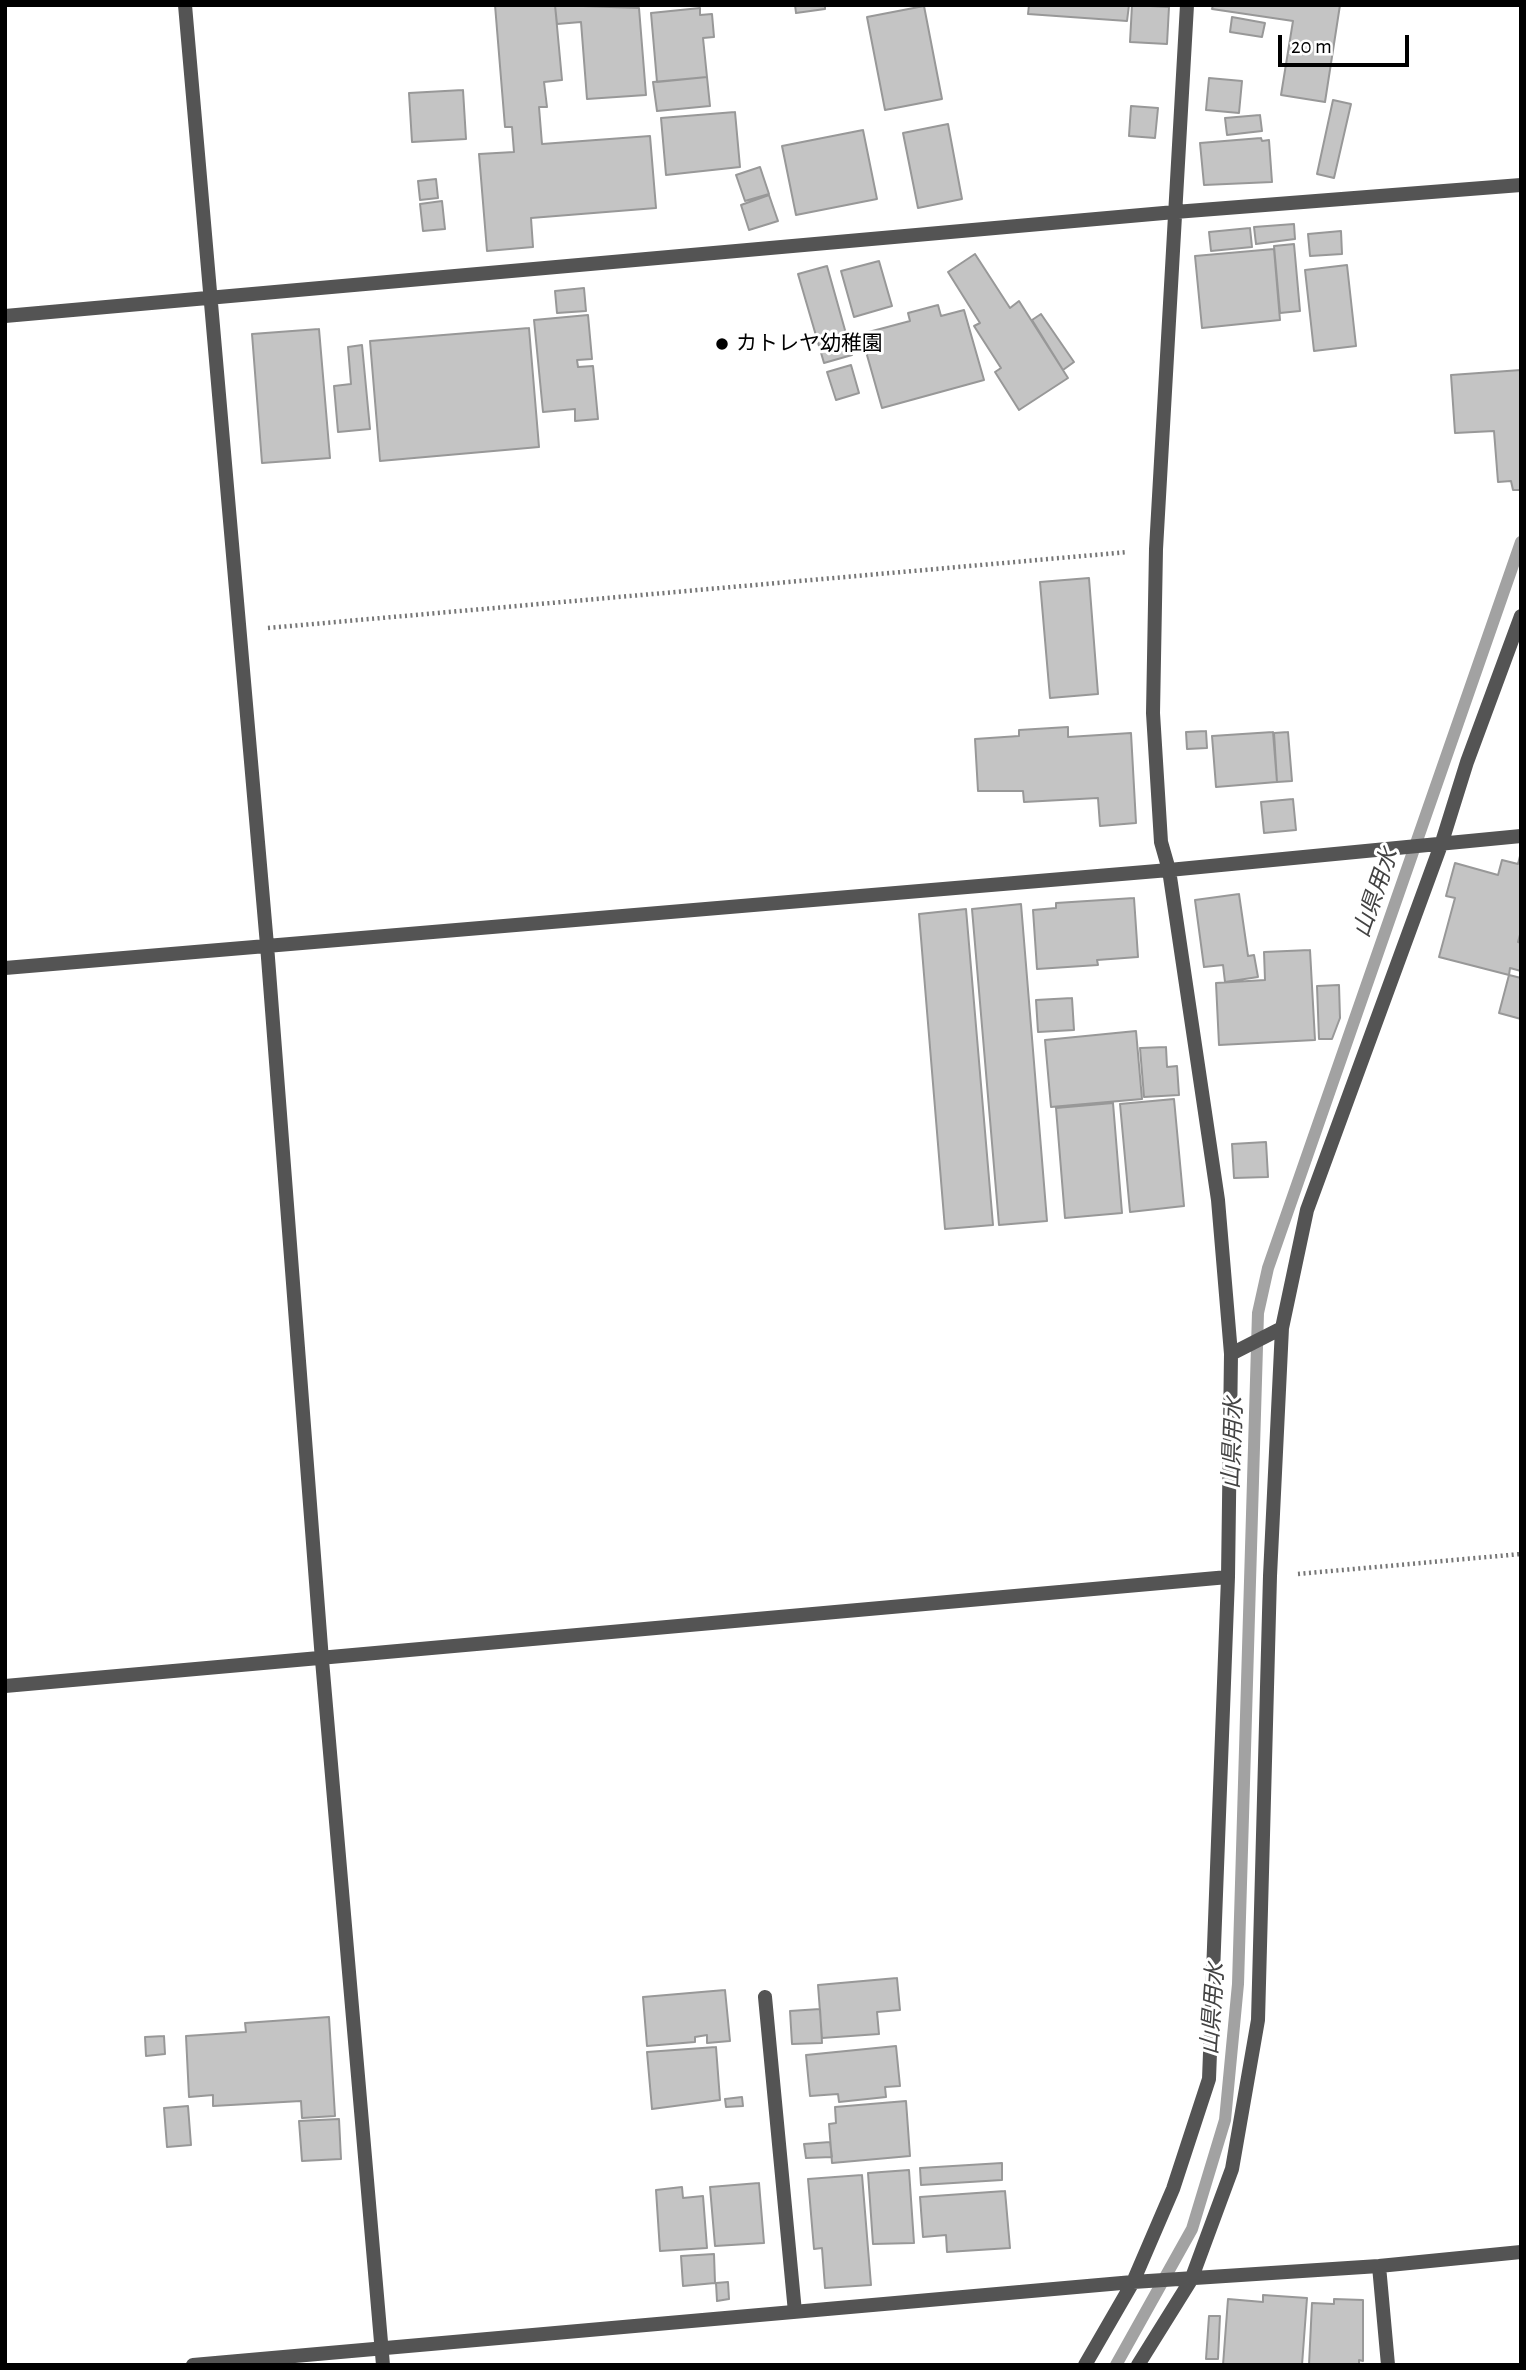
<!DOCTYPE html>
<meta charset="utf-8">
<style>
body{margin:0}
#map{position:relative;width:1526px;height:2370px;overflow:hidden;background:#fff;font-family:"Alegreya Sans",sans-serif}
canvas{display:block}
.frame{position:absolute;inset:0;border:7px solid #000;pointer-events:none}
.scale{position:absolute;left:1278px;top:35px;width:131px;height:32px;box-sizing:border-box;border:4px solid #000;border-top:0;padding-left:9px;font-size:21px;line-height:24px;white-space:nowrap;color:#000;-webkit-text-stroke:5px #fff;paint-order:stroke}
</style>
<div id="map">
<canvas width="1526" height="2370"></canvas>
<div class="frame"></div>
<div class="scale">20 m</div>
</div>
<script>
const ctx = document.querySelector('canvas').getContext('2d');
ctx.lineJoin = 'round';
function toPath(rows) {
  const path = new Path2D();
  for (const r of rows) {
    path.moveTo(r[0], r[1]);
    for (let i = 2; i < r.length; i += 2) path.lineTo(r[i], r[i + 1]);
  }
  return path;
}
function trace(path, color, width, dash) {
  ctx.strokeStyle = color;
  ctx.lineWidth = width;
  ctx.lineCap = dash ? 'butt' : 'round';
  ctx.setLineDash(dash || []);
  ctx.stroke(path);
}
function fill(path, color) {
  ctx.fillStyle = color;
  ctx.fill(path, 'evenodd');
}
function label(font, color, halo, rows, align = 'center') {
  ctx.font = font + ' "Alegreya Sans","Noto Sans JP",sans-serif';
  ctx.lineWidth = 6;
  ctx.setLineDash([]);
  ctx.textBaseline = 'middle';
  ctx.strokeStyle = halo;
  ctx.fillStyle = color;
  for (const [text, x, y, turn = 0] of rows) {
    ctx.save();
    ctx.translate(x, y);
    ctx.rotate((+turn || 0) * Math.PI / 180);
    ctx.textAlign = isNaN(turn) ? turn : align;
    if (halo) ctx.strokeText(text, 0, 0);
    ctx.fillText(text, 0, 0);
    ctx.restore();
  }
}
const stream = toPath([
 [1116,2365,1192,2229,1225,2120,1238,1984,1258,1313,1268,1268,1521,542]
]);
const building = toPath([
 [495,5,555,5,562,80,544,82,547,107,539,107,542,144,650,136,656,208,531,218,533,247,487,251,479,154,514,152,512,127,505,127,495,5],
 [555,5,639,8,646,95,587,99,581,22,557,24,555,5],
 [795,5,825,5,825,9,796,13,795,5],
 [1029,5,1129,5,1127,21,1028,14,1029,5],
 [1132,5,1169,7,1167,44,1130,42,1132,5],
 [1213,5,1340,5,1325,102,1281,95,1293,21,1212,9,1213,5],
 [924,6,942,99,885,110,867,17,924,6],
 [700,8,700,15,712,14,714,37,703,38,707,77,657,82,651,13,700,8],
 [1232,17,1265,23,1262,37,1230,32,1232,17],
 [707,77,710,106,657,111,653,82,707,77],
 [1209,78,1242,81,1239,113,1206,110,1209,78],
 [463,90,466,139,412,142,409,93,463,90],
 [1333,100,1351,104,1334,178,1317,174,1333,100],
 [1131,106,1158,108,1155,138,1129,136,1131,106],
 [735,112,740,167,666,175,661,118,735,112],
 [1260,115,1262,131,1227,135,1225,118,1260,115],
 [948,124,962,199,918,208,903,133,948,124],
 [863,130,877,199,796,215,782,146,863,130],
 [1261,138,1262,141,1269,140,1272,182,1204,185,1200,143,1261,138],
 [760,167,769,194,745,201,736,175,760,167],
 [436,179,438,198,420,200,418,181,436,179],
 [769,195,778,221,749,230,741,205,769,195],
 [442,201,445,229,423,231,420,204,442,201],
 [1294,224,1295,239,1256,244,1254,227,1294,224],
 [1250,228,1252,247,1211,251,1209,232,1250,228],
 [1341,231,1342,254,1310,256,1308,234,1341,231],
 [1294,244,1300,311,1280,313,1274,246,1294,244],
 [1274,249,1280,320,1202,328,1195,256,1274,249],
 [975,254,1010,308,1019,301,1068,378,1019,410,995,372,1001,368,974,326,980,323,948,272,975,254],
 [879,261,892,306,854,317,841,271,879,261],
 [1347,265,1356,346,1314,351,1305,270,1347,265],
 [827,266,852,355,824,363,798,274,827,266],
 [584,288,586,311,557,313,555,291,584,288],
 [938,305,941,316,964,310,984,380,882,408,861,334,910,321,908,313,938,305],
 [1041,314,1074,362,1063,370,1032,320,1041,314],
 [588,315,592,359,577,360,578,367,593,366,598,419,575,421,575,409,543,412,534,320,588,315],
 [529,328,539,447,380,461,370,341,529,328],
 [319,329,330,458,262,463,252,334,319,329],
 [362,345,370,429,338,432,334,386,351,384,348,347,362,345],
 [851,365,859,393,836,400,827,372,851,365],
 [1521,370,1521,490,1513,490,1511,481,1498,482,1494,431,1455,433,1451,375,1521,370],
 [1089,578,1098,694,1050,698,1040,582,1089,578],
 [1068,727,1068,737,1131,733,1136,823,1100,826,1098,798,1024,802,1023,791,978,791,975,739,1019,736,1019,730,1068,727],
 [1206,731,1207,748,1187,749,1186,732,1206,731],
 [1273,732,1277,782,1216,787,1212,736,1273,732],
 [1288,732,1292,781,1277,782,1274,733,1288,732],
 [1293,799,1296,830,1264,833,1261,802,1293,799],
 [1520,856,1521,931,1518,942,1521,943,1521,971,1510,968,1509,975,1439,957,1455,898,1446,896,1455,863,1498,875,1502,860,1518,864,1520,856],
 [1239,894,1248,956,1254,955,1258,977,1225,982,1223,965,1204,967,1195,900,1239,894],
 [1134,898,1138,957,1097,960,1098,965,1037,969,1033,910,1056,908,1056,903,1134,898],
 [1021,904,1047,1221,999,1225,972,909,1021,904],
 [966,909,993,1225,945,1229,919,914,966,909],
 [1310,950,1315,1040,1219,1045,1216,983,1265,980,1264,952,1310,950],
 [1509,975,1521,978,1521,1019,1499,1013,1509,975],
 [1339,985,1340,1018,1332,1039,1319,1039,1317,986,1339,985],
 [1072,998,1074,1030,1038,1032,1036,1000,1072,998],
 [1136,1031,1142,1099,1051,1107,1045,1040,1136,1031],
 [1166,1047,1167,1067,1177,1066,1179,1095,1144,1097,1140,1048,1166,1047],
 [1174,1099,1184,1206,1130,1212,1120,1104,1174,1099],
 [1113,1103,1122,1213,1065,1218,1056,1108,1113,1103],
 [1266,1142,1268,1177,1234,1178,1232,1144,1266,1142],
 [897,1978,900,2010,877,2012,879,2034,822,2038,818,1985,897,1978],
 [725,1990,730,2041,707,2043,707,2035,695,2037,695,2042,647,2046,643,1997,725,1990],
 [820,2009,822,2043,792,2044,790,2011,820,2009],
 [329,2017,335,2116,302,2118,301,2101,213,2106,213,2095,189,2097,186,2036,246,2032,245,2023,329,2017],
 [164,2036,165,2054,146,2056,145,2037,164,2036],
 [896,2046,900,2086,885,2087,886,2097,839,2102,838,2094,810,2096,806,2055,896,2046],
 [716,2047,720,2100,652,2109,647,2052,716,2047],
 [742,2097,743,2106,726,2107,725,2099,742,2097],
 [906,2101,910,2156,832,2163,829,2124,836,2123,835,2107,906,2101],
 [188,2106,191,2145,167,2147,164,2108,188,2106],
 [339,2119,341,2159,302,2161,299,2121,339,2119],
 [830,2142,832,2157,806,2158,804,2144,830,2142],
 [1002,2163,1002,2180,921,2185,920,2168,1002,2163],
 [909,2170,914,2243,873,2244,868,2173,909,2170],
 [862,2175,871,2285,825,2288,822,2248,814,2249,808,2179,862,2175],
 [759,2183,764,2243,715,2246,710,2187,759,2183],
 [682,2187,683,2198,703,2196,707,2248,660,2251,656,2190,682,2187],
 [1005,2191,1010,2248,947,2252,946,2235,923,2237,920,2197,1005,2191],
 [714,2254,715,2283,683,2286,681,2256,714,2254],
 [728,2282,729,2299,717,2301,716,2283,728,2282],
 [1263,2295,1307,2298,1302,2365,1223,2365,1228,2299,1263,2302,1263,2295],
 [1334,2299,1363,2300,1363,2361,1359,2360,1359,2365,1309,2365,1312,2303,1334,2304,1334,2299],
 [1209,2316,1220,2316,1218,2359,1206,2359,1209,2316]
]);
const path = toPath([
 [268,628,1128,552],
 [1298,1574,1521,1554]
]);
const street = toPath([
 [185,5,267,945,322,1660,383,2365],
 [5,316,1175,212,1521,185],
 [5,968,1169,870,1521,836],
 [1231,1354,1282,1328,1307,1210,1442,842,1467,762,1521,616],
 [5,1686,1228,1577],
 [765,1997,795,2312],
 [1379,2266,1388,2365],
 [193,2365,1133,2282,1379,2266,1521,2252],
 [1085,2365,1133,2282,1173,2189,1209,2079,1228,1577,1231,1354,1218,1200,1169,870,1161,842,1153,713,1156,549,1187,5],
 [1138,2365,1191,2280,1232,2169,1258,2020,1270,1576,1282,1328]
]);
const markers = [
 [722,344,7,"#000"]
];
const poiNames = [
 ["カトレヤ幼稚園",736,344]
];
const waterNames = [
 ["山県用水",1376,893,-71],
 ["山県用水",1233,1443,-88],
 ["山県用水",1213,2009,-86]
];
trace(stream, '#a2a2a2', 12);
fill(building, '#c4c4c4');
trace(building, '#989898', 2);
trace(path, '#767676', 4.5, [2, 3.5]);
trace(street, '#545454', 14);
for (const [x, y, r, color] of markers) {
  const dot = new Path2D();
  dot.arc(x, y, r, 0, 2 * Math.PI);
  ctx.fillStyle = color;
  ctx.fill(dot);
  trace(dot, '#fff', 2.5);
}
label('21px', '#000', '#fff', poiNames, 'left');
label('italic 23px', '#434343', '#fff', waterNames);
</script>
